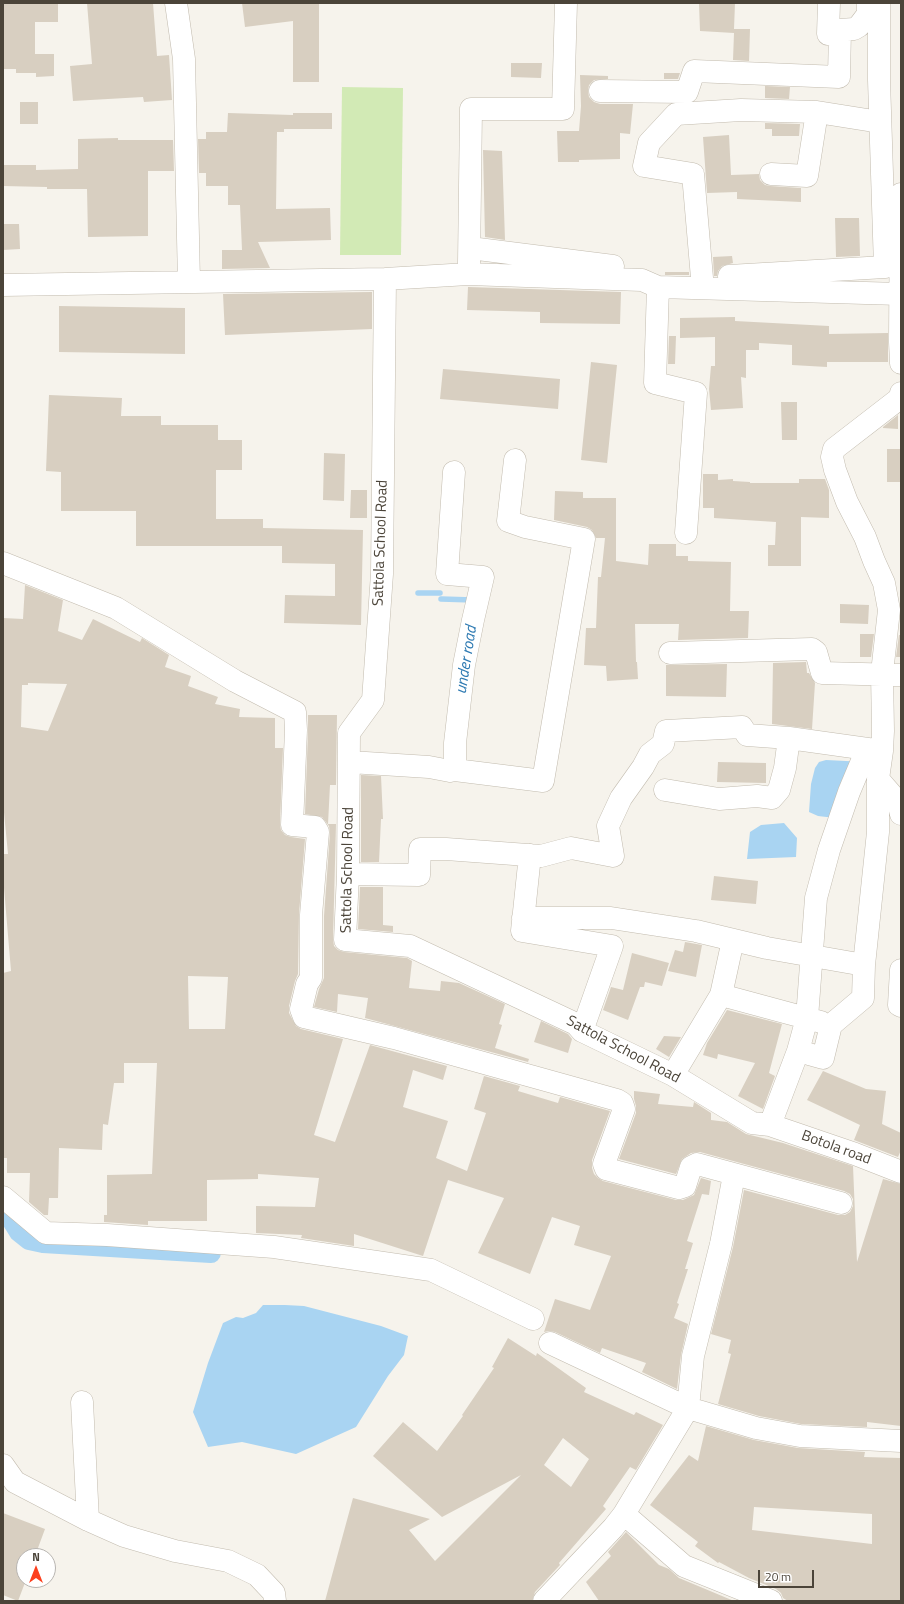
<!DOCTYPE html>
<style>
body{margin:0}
#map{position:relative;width:904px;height:1604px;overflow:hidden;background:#f6f3ec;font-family:"Titillium Web",sans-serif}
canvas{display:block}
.frame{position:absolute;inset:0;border:4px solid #4b4439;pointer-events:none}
.north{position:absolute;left:16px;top:1548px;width:40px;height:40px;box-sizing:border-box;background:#fff;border:1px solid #b7b4b0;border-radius:50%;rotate:0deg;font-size:11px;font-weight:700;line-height:16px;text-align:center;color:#4b4439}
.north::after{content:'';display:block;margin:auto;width:14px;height:18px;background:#fc3f1d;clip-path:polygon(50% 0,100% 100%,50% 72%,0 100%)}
.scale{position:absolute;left:758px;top:1570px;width:56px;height:18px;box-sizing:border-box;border:2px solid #4b4439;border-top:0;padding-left:5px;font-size:12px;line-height:14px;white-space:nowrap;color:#4b4439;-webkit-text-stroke:3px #fff;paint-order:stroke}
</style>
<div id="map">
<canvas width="904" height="1604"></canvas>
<div class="frame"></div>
<div class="north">N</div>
<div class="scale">20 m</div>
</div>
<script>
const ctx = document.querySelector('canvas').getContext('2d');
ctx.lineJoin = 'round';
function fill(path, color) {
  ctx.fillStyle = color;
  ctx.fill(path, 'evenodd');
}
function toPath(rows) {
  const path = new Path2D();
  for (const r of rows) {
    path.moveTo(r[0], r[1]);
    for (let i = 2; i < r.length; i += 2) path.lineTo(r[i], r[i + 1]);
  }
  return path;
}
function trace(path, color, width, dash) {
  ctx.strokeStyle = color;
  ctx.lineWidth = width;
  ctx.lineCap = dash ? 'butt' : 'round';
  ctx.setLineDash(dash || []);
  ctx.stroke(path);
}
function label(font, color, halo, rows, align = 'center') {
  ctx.font = font + ' "Titillium Web",sans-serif';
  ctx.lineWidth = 4;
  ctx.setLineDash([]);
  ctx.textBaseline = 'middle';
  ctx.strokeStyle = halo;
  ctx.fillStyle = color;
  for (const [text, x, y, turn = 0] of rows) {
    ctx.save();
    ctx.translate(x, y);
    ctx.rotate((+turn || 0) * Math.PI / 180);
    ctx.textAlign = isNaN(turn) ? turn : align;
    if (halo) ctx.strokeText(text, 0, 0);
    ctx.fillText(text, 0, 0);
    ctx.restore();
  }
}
const green = toPath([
 [342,87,403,88,401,255,340,255]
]);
const water = toPath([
 [826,760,866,762,835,818,818,816,809,812,811,784,815,768,819,762],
 [784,823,797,838,796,857,747,859,750,832,761,825],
 [263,1305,285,1305,304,1306,381,1326,408,1336,404,1355,388,1376,356,1427,296,1454,242,1442,208,1447,193,1412,208,1363,223,1323,236,1317,243,1318,256,1313]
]);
const stream = toPath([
 [418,593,440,593],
 [441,599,473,600]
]);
const canal = toPath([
 [3,1206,19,1232,29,1240,43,1243,211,1253]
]);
const building = toPath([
 [3,3,58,3,58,22,35,22,35,54,54,54,54,76,36,77,36,73,16,73,16,69,3,69],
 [87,3,153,3,157,56,169,55,172,100,144,102,143,97,73,101,70,66,92,64],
 [242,3,319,3,319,82,293,82,293,21,245,27],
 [699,3,735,3,734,29,750,29,749,61,733,60,734,33,700,31],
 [511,63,542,63,541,78,511,77],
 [664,73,680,73,678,79,664,79],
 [580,75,608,76,608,79,594,80,589,85,588,91,589,97,594,102,600,104,633,104,630,134,620,133,620,159,579,160,579,162,558,162,557,131,579,131,581,106],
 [765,86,790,87,789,99,765,98],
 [20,102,38,102,38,124,20,124],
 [228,113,293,115,293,113,332,113,332,129,284,129,284,132,277,132,276,209,330,208,331,240,258,242,270,268,222,269,222,250,242,250,240,205,228,205,228,186,206,186,206,173,199,173,198,139,206,139,206,132,227,132],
 [765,123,800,124,799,136,772,136,772,129,765,129],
 [729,135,731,175,759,174,760,180,765,185,770,186,801,188,801,202,737,199,737,192,707,193,703,137],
 [118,138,118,140,173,140,174,171,148,171,148,236,88,237,87,189,47,189,47,187,3,186,3,165,36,165,36,170,78,169,78,139],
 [483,150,502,151,505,240,485,237],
 [835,218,859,218,860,256,836,257],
 [3,224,19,224,20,249,3,250],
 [732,256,733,263,722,266,718,271,717,276,714,276,713,257],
 [665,272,689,272,689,275,665,275],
 [468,287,621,292,620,324,540,323,540,312,467,310],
 [372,292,372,329,225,335,223,294],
 [59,306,185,308,185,354,59,352],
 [735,317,735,321,829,326,829,334,888,333,888,362,827,362,827,367,792,365,792,345,759,343,759,350,746,350,746,378,741,377,743,408,711,410,709,389,711,366,715,366,715,337,680,338,680,318],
 [669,336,676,336,675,364,668,364],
 [591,362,617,365,607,463,581,460],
 [443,369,560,379,558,409,440,399],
 [49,395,122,398,121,416,161,416,161,425,218,425,218,440,242,440,242,470,216,470,216,519,263,519,263,528,363,530,361,625,284,623,285,595,335,596,335,564,282,563,282,546,136,546,136,511,61,511,61,472,46,471],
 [781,402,797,402,797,440,782,440],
 [898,415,898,429,883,428,883,427],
 [887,449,901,449,901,482,887,482],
 [324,453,345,454,344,501,323,500],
 [703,474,718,474,718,480,733,479,733,481,750,482,750,483,799,483,799,479,825,479,829,490,829,518,801,517,801,566,768,566,768,545,775,545,776,522,714,518,714,508,703,508],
 [351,490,367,490,367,518,350,518],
 [555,491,583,492,583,498,616,498,616,561,648,565,649,544,676,544,676,556,688,556,688,561,731,562,730,611,749,611,748,638,678,640,679,624,635,624,636,662,637,662,638,679,607,681,606,666,584,665,586,628,596,628,598,577,601,577,605,538,596,538,592,530,587,527,554,520],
 [25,585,63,600,58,631,82,640,93,619,140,642,142,638,169,655,165,667,191,676,188,686,218,697,215,704,240,709,239,717,275,718,275,748,283,748,280,824,281,830,285,835,291,837,305,839,299,914,298,974,295,981,289,1006,289,1013,296,1026,301,1029,343,1039,314,1135,335,1142,370,1045,447,1066,443,1080,413,1070,403,1107,448,1121,436,1158,467,1171,486,1113,474,1109,484,1076,520,1086,518,1091,558,1103,560,1097,610,1111,592,1160,592,1168,594,1174,598,1178,603,1181,676,1200,683,1200,694,1195,701,1178,711,1181,709,1195,702,1194,687,1241,693,1243,685,1269,688,1269,677,1303,679,1304,674,1318,688,1324,681,1355,677,1389,642,1372,646,1363,602,1348,600,1353,555,1332,549,1331,544,1332,555,1299,590,1310,611,1256,574,1245,580,1226,552,1217,530,1274,478,1253,504,1198,448,1180,423,1256,354,1234,354,1246,301,1238,302,1235,256,1233,256,1206,315,1207,319,1178,258,1174,258,1179,207,1180,207,1221,148,1221,148,1225,104,1222,104,1215,107,1215,107,1175,152,1174,157,1063,124,1063,124,1083,114,1083,108,1125,103,1124,102,1150,59,1148,58,1198,49,1198,48,1215,44,1215,29,1202,30,1173,7,1173,7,1158,3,1158,4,1006,3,1006,3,973,11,971,3,876,3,854,8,854,3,802,3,618,23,619],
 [28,683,67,684,48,731,21,727,22,685,28,685],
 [188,976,228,977,225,1029,189,1029],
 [840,604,869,605,868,624,840,623],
 [860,634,874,634,871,657,860,657],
 [899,635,901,635,901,657,896,657],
 [806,662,807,673,809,673,815,683,812,729,772,724,773,663],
 [727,664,726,697,666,696,666,665],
 [308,715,337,715,336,785,330,785,328,824,336,824,333,939,334,946,338,950,344,952,407,958,412,961,409,988,440,991,441,981,459,983,505,1004,499,1024,502,1025,495,1048,529,1059,528,1062,365,1018,368,998,338,994,337,1012,314,1007,319,989,324,978,324,916,330,833,329,826,322,817,305,814,308,731],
 [718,762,766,763,766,783,717,782],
 [361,775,381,776,383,819,381,819,379,862,361,862],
 [714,876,758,881,756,904,711,900],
 [360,887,383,887,383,925,393,926,393,932,358,929],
 [685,942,702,945,696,977,668,971,675,950,683,952],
 [632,953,669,963,662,986,645,982,644,987,640,987,628,1020,603,1010,611,987,623,990],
 [727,1010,782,1024,769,1073,775,1076,763,1109,738,1096,755,1063,718,1054,717,1059,703,1055,707,1043],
 [541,1021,568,1034,572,1039,568,1053,534,1042],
 [664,1036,681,1037,669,1057,656,1049],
 [823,1071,866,1089,886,1091,882,1124,901,1133,901,1150,898,1157,854,1140,860,1125,807,1100],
 [634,1091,660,1094,658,1104,693,1107,694,1102,711,1113,711,1120,727,1122,746,1134,783,1143,853,1166,857,1262,883,1179,901,1184,901,1426,867,1422,867,1427,801,1424,759,1416,718,1404,731,1354,728,1353,731,1340,711,1334,733,1247,744,1190,838,1215,845,1215,850,1212,853,1206,853,1199,850,1194,844,1191,700,1152,691,1153,682,1159,676,1174,619,1159,636,1113,636,1106,634,1099],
 [508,1338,536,1356,537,1353,586,1388,584,1392,634,1415,636,1412,663,1425,636,1470,630,1467,603,1506,606,1509,559,1563,560,1565,535,1592,532,1601,325,1601,353,1498,430,1519,409,1530,435,1561,521,1475,442,1517,373,1456,403,1422,437,1451,463,1416,462,1415,494,1368,492,1367],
 [563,1438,589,1459,571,1487,544,1465],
 [706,1426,754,1440,798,1448,865,1452,864,1457,901,1458,901,1601,788,1601,783,1598,781,1593,776,1589,749,1578,719,1562,718,1563,695,1546,698,1542,650,1505,689,1455,698,1461],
 [754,1507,872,1514,872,1544,752,1530],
 [3,1513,45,1529,35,1556,24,1556,24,1580,26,1580,18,1601,3,1595],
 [626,1532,659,1565,669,1569,679,1578,734,1601,599,1601,586,1582,611,1556,608,1552]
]);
const minor = toPath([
 [176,3,184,59,189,282],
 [829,3,828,34,840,35],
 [600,91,687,92,694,71,839,77,840,30,854,29,859,26,868,14,868,3],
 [771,174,807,176,817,112],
 [901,194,900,342,901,342],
 [470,248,613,266],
 [469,263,471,109,563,109,566,3],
 [729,276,885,267,879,80,879,3],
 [702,278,693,174,644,166,649,143,676,114,741,110,817,112,880,122],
 [385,279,382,574,373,700,349,733,348,874,345,940,410,946,576,1024,582,1031,673,1075,752,1123,770,1125,798,1051,823,1058,831,1025,863,998,864,965,878,832,878,779,882,751,883,731,882,673,889,610,884,583,874,561,865,537,847,502,835,470,832,457,834,449,900,398,901,393],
 [3,285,385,279,468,274,642,280,658,287,900,294],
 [658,287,655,383,696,393,686,533],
 [900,342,901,363],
 [454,472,447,574,483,577,473,620,464,665,455,743,455,770],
 [3,563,116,608,235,681,295,712,296,730,292,825,315,827,318,832,311,915,311,978,307,984,301,1009,304,1017,394,1038,617,1100,622,1103,624,1109,604,1164,606,1169,679,1188,685,1186,691,1167,697,1164,841,1203],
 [670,653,812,649,816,652,822,673,901,675],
 [350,762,429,767,450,771,455,770,543,781,584,539,525,527,508,521,515,460],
 [878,779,898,802,901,814],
 [665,790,719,799,757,796,772,798,779,790,785,768,789,738],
 [530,855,522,931,612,946,582,1031],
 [348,874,419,875,420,849,446,849,541,856,571,848,613,856,608,826,621,798,643,767,650,754,663,744,666,731,742,727,747,735,789,738,882,751],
 [523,918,611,918,696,931,767,948,864,965],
 [901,970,899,1005,901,1006],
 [721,995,733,940],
 [798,1051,807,1018,816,898,829,850,849,792,867,749],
 [673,1075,721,995,821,1022],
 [770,1125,855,1154,901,1172],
 [3,1197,46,1233,107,1235,274,1247,431,1270,533,1319],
 [550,1343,688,1408,756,1428,800,1436,901,1441],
 [82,1402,88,1520],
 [3,1465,15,1482,88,1520,124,1536,175,1551,228,1561,257,1575,274,1593,275,1601],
 [624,1514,684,1566,771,1601],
 [544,1601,613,1528,624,1514,688,1408,693,1356,721,1244,734,1175]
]);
const streetNames = [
 ["Sattola School Road",381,543,-88],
 ["Sattola School Road",348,870,-89],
 ["Sattola School Road",623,1050,28],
 ["Botola road",836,1148,20]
];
const waterNames = [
 ["under road",467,660,-81]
];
fill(green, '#d2eab5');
fill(water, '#a9d4f2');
trace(stream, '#a9d4f2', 5.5);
trace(canal, '#a9d4f2', 20);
fill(building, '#d8cfc1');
trace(minor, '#c2bbae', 23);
trace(minor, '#fff', 22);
label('15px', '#4b4439', '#fff', streetNames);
label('italic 16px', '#2e7ab2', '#fff', waterNames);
</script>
